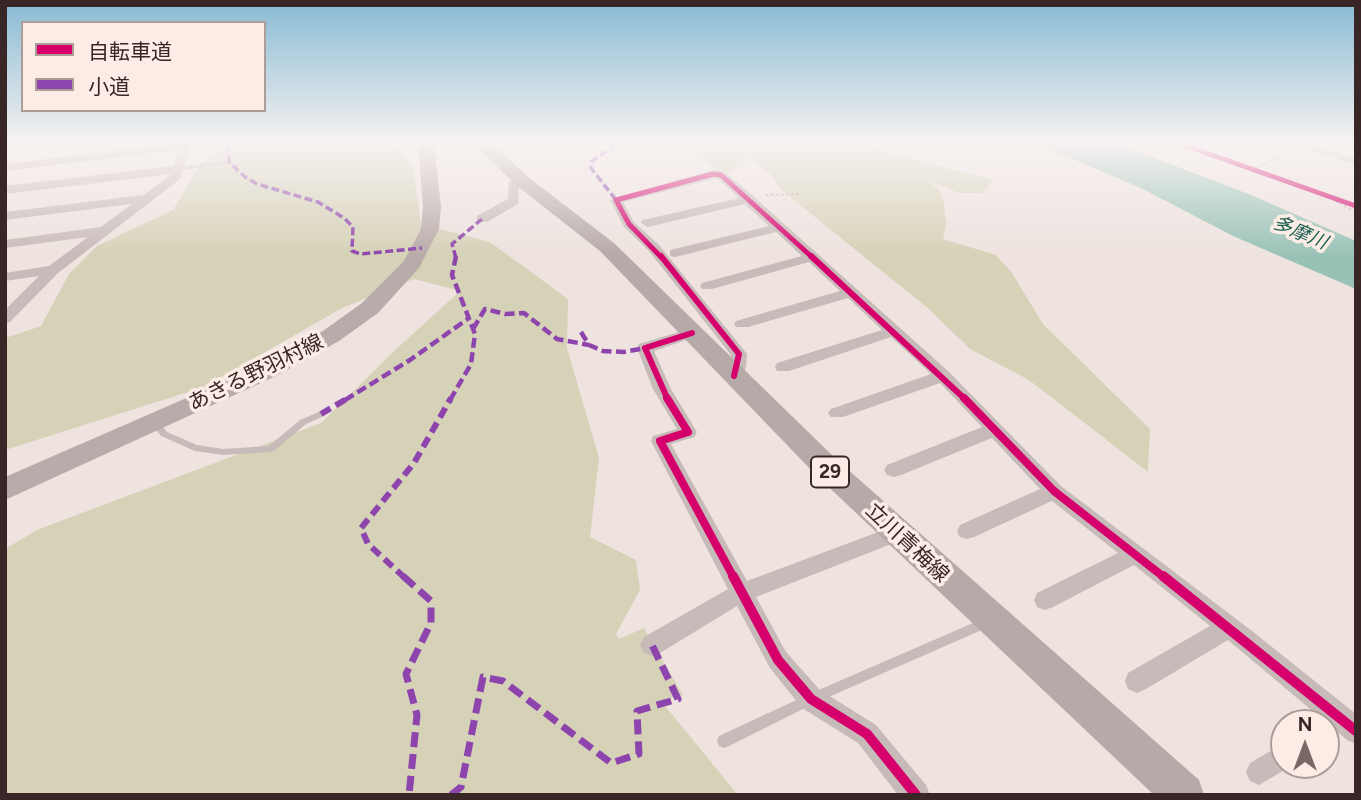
<!DOCTYPE html>
<meta charset="utf-8">
<style>
body{margin:0}
#map{position:relative;width:1361px;height:800px;overflow:hidden;background:#eee3df;font-family:Figtree,"Noto Sans JP",sans-serif}
canvas{display:block}
.frame{position:absolute;inset:0;border:7px solid #382726;pointer-events:none}
.legend{position:absolute;left:21px;top:21px;width:245px;height:91px;box-sizing:border-box;background:#fbece6;border:2px solid #ad9d99;margin:0;padding:9px 12px;list-style:none;font-size:21px;color:#382726}
.legend li{display:flex;align-items:center;gap:14px;height:35px}
.legend b{width:35px;border:2px solid #ad9d99}
.north{position:absolute;left:1270px;top:709px;width:70px;height:70px;box-sizing:border-box;background:#fbece6;border:2px solid #ad9d99;border-radius:50%;rotate:0deg;font-size:19px;font-weight:700;line-height:28px;text-align:center;color:#382726}
.north::after{content:'';display:block;margin:auto;width:24px;height:32px;background:#786967;clip-path:polygon(50% 0,100% 100%,50% 72%,0 100%)}
</style>
<div id="map">
<canvas width="1361" height="800"></canvas>
<div class="frame"></div>
<ul class="legend">
<li><b style="height:9px;background:#d6006c"></b>自転車道</li>
<li><b style="height:9px;background:#8e44ad"></b>小道</li>
</ul>
<div class="north">N</div>
</div>
<script>
const ctx = document.querySelector('canvas').getContext('2d');
ctx.lineJoin = 'round';
function fill(path, color) {
  ctx.fillStyle = color;
  ctx.fill(path, 'evenodd');
}
function toPath(rows) {
  const path = new Path2D();
  for (const r of rows) {
    path.moveTo(r[0], r[1]);
    for (let i = 2; i < r.length; i += 2) path.lineTo(r[i], r[i + 1]);
  }
  return path;
}
function trace(path, color, width, dash) {
  ctx.strokeStyle = color;
  ctx.lineWidth = width;
  ctx.lineCap = dash ? 'butt' : 'round';
  ctx.setLineDash(dash || []);
  ctx.stroke(path);
}
function label(font, color, halo, rows, align = 'center') {
  ctx.font = font + ' Figtree,"Noto Sans JP",sans-serif';
  ctx.lineWidth = 7;
  ctx.setLineDash([]);
  ctx.textBaseline = 'middle';
  ctx.strokeStyle = halo;
  ctx.fillStyle = color;
  for (const [text, x, y, turn = 0] of rows) {
    ctx.save();
    ctx.translate(x, y);
    ctx.rotate((+turn || 0) * Math.PI / 180);
    ctx.textAlign = isNaN(turn) ? turn : align;
    if (halo) ctx.strokeText(text, 0, 0);
    ctx.fillText(text, 0, 0);
    ctx.restore();
  }
}
const green = toPath([
 [204,144,394,144,413,167,421,224,490,242,568,299,567,348,599,458,590,537,636,560,640,590,616,634,619,639,644,628,683,695,661,701,738,795,5,795,5,549,37,530,321,423,393,352,460,291,414,279,342,308,204,387,5,450,5,338,41,326,69,274,97,246,173,210,198,168,214,152],
 [683,144,868,144,875,149,993,180,983,193,959,193,925,179,938,188,944,202,946,223,943,239,996,255,1012,273,1043,324,1150,429,1148,472,1029,380,970,349,929,309,779,188,771,175,749,158,741,167,724,175]
]);
const water = toPath([
 [1037,144,1118,144,1251,195,1356,241,1356,289,1233,236,1141,188]
]);
const path = toPath([
 [1251,170,1289,151],
 [766,195,801,194],
 [1327,196,1356,212]
]);
const lane = toPath([
 [229,160,232,162,231,163,179,171,176,169,179,167,229,160],
 [321,411,324,412,325,414,324,416,306,424,274,451,271,452,223,455,195,451,161,436,150,422,152,420,158,420,167,432,197,445,223,449,269,446,300,420,321,411],
 [987,617,991,618,993,622,991,626,815,703,729,746,724,748,719,746,717,741,719,736,807,695,987,617]
]);
const street = toPath([
 [5,144,36,144,30,147,5,150,5,144],
 [173,144,191,144,180,179,58,273,10,322,5,324,5,310,39,276,5,281,5,273,49,266,88,237,5,248,5,240,101,227,132,204,5,220,5,212,144,195,171,174,5,194,5,186,173,166,178,150,5,171,5,164,173,144],
 [1291,144,1309,144,1356,158,1356,165,1291,144],
 [713,170,725,172,753,196,949,372,1061,486,1252,631,1356,714,1356,744,1347,740,1228,640,1146,689,1137,693,1128,689,1125,681,1128,673,1210,626,1134,565,1053,607,1045,610,1037,607,1034,600,1037,593,1118,553,1052,501,974,537,967,539,960,537,957,531,960,525,1040,489,992,438,901,475,894,477,887,475,884,470,887,465,982,427,940,383,843,417,831,417,828,413,831,409,931,374,891,337,789,371,777,371,775,367,777,363,882,330,848,298,748,327,736,327,734,324,736,321,840,291,809,262,712,289,702,289,700,286,702,283,802,256,776,232,675,257,670,256,670,250,769,226,745,204,648,227,641,223,643,220,739,198,717,178,623,202,634,222,659,245,747,354,746,367,740,380,728,380,726,376,731,355,649,251,624,227,610,200,713,170],
 [522,177,528,181,519,186,518,204,487,222,477,222,477,216,508,199,509,181,522,177],
 [692,328,700,333,698,336,654,351,671,389,697,432,694,437,671,444,747,581,897,525,904,527,907,533,904,539,756,597,786,652,820,690,876,725,926,785,930,795,898,795,858,743,802,708,770,668,737,606,660,653,652,656,644,653,640,645,644,637,728,589,651,441,653,436,677,429,653,389,637,348,639,344,692,328],
 [1284,743,1284,765,1293,765,1259,785,1250,781,1246,772,1250,763,1284,743]
]);
const secondary = toPath([
 [418,144,434,144,441,206,439,229,419,268,378,313,339,341,276,376,5,500,5,477,260,366,323,331,362,303,404,261,421,229,423,206,418,144]
]);
const primary = toPath([
 [474,144,492,144,528,177,614,243,836,459,1199,780,1204,795,1154,795,816,475,600,251,516,185,474,144]
]);
const quietFar3 = toPath([
 [228,144,229,162,245,177,257,184,318,202,344,218,353,227,352,251,361,254,422,248],
 [616,144,591,162,591,168,616,200],
 [456,258,452,244,482,219]
]);
const quietFar2 = toPath([
 [473,329,485,309,505,314,524,313,557,339,589,345],
 [581,332,589,345,603,351,624,352,645,348],
 [345,400,410,360,469,318],
 [450,400,471,364,475,334,452,275,456,256]
]);
const quietFar1 = toPath([
 [321,414,348,398],
 [405,578,368,544,361,528,414,463,451,398]
]);
const quiet = toPath([
 [403,576,431,601,431,623,406,674,417,715,409,795],
 [451,795,461,787,483,677,503,681,611,763,639,754,637,711,678,699,652,645]
]);
const cyclewayFar3 = toPath([
 [1181,144,1356,206],
 [662,258,629,224,616,200,713,174,721,175,813,258]
]);
const cyclewayFar2 = toPath([
 [661,256,739,354,734,376],
 [811,256,966,400],
 [668,400,645,348,692,333]
]);
const cyclewayFar1 = toPath([
 [667,398,688,432,660,441,734,578],
 [964,398,1054,491,1165,578]
]);
const cycleway = toPath([
 [733,576,778,660,811,699,867,734,916,795],
 [1163,576,1356,731]
]);
const farWaternames = [
 ["多摩川",1300,233,23]
];
const shields = [
 [830,472,38]
];
const shieldNames = [
 ["29",830,472]
];
const streetNames = [
 ["あきる野羽村線",256,373,-26],
 ["立川青梅線",907,543,43]
];
fill(green, '#d6d2b8');
fill(water, '#99c2b6');
trace(path, '#c0b3b1', 2, [2.5, 2.5]);
fill(lane, '#c7bbb9');
fill(street, '#c7bbb9');
fill(secondary, '#b8aba9');
fill(primary, '#b6aaa8');
trace(quietFar3, '#8e44ad', 3.5, [8, 3.5]);
trace(quietFar2, '#8e44ad', 4.5, [10, 4.5]);
trace(quietFar1, '#8e44ad', 6, [11, 6]);
trace(quiet, '#8e44ad', 7, [15, 7]);
trace(cyclewayFar3, '#d6006c', 5);
trace(cyclewayFar2, '#d6006c', 6);
trace(cyclewayFar1, '#d6006c', 8);
trace(cycleway, '#d6006c', 10);
const sky = ctx.createLinearGradient(0, 0, 0, 256);
sky.addColorStop(0, '#88bad4');
sky.addColorStop(0.56, '#f7f2f1');
sky.addColorStop(1, '#f7f2f100');
ctx.fillStyle = sky;
ctx.fillRect(0, 0, 1361, 256);
label('italic 19px', '#175e4f', '#fbece6', farWaternames);
for (const [x, y, w] of shields) {
  const box = new Path2D();
  box.roundRect(x - w / 2, y - 15.5, w, 31, 5);
  ctx.fillStyle = '#fbece6';
  ctx.fill(box);
  trace(box, '#382726', 2);
}
label('bold 19px', '#382726', null, shieldNames);
label('21px', '#382726', '#fbece6', streetNames);
</script>
